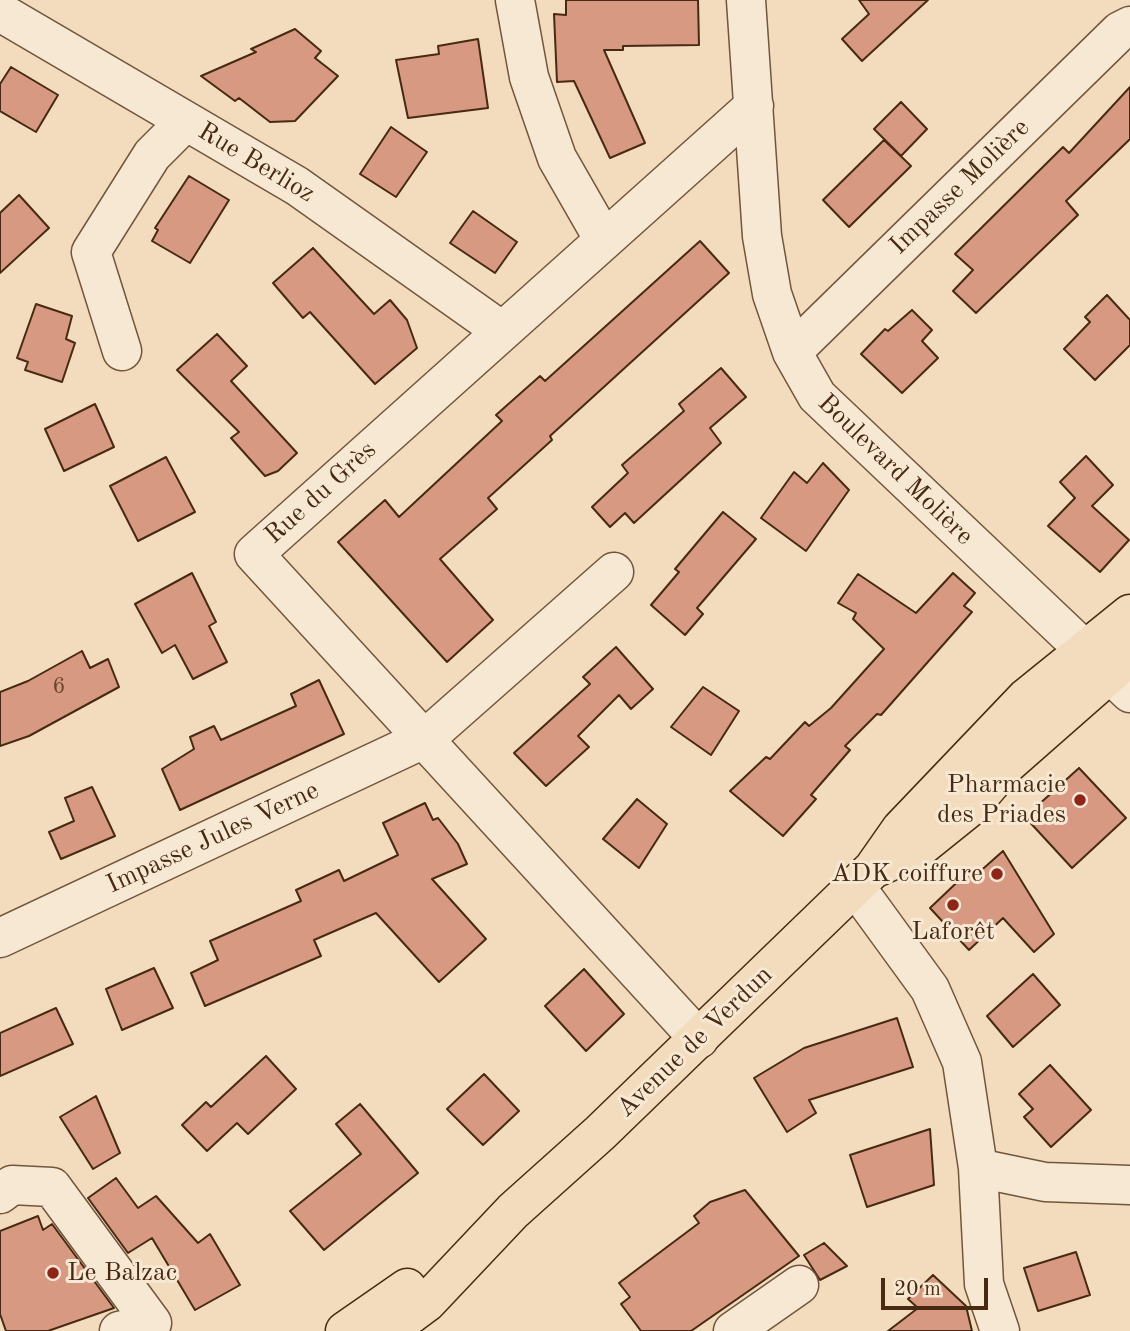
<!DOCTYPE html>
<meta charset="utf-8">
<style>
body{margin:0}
#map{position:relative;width:1130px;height:1331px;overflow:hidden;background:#f2dcbd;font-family:"Old Standard TT",serif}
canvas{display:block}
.scale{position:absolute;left:881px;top:1278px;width:107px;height:32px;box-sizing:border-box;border:4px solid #472a11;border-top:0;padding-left:9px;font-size:21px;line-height:24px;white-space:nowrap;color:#472a11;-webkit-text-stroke:5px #f7e8d4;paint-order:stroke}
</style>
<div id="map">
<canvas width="1130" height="1331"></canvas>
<div class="scale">20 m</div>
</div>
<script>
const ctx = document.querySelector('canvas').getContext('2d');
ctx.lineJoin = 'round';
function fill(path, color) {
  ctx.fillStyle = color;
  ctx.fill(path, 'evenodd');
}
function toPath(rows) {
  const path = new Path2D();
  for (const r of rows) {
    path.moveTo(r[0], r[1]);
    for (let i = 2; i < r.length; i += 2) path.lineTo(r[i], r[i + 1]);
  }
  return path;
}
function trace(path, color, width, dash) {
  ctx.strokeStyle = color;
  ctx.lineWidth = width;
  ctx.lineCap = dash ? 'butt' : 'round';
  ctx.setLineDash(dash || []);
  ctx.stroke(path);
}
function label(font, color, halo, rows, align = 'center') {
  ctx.font = font + ' "Old Standard TT",serif';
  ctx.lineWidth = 6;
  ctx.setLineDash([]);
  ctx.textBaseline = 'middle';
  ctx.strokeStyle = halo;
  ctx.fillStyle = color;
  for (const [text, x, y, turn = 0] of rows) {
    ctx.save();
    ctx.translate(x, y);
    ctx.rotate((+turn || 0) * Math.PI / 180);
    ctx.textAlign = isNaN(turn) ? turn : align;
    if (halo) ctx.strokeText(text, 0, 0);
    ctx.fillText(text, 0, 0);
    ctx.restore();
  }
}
const building = toPath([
 [566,0,698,0,699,45,623,46,623,50,604,50,645,143,610,158,574,81,557,82,554,14,566,15,566,0],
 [859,0,928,0,862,61,842,39,869,14,859,0],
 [295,29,321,51,315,58,338,76,295,121,270,122,239,98,235,101,201,76,256,52,251,49,295,29],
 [478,39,488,108,408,118,396,60,439,54,438,46,478,39],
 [11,67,58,95,36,132,0,111,0,84,11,67],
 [1130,87,1130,139,1066,201,1078,215,976,313,953,291,973,270,955,254,1063,147,1069,153,1130,87],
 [901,102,927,129,901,156,874,129,901,102],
 [391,127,427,152,396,197,360,174,391,127],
 [884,140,911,166,849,227,823,200,884,140],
 [189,176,229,200,190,263,152,241,158,230,155,228,189,176],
 [19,195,49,228,0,273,0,213,19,195],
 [473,211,517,242,495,273,450,243,473,211],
 [700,241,729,273,550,436,552,440,488,498,497,509,440,559,493,620,447,662,338,542,385,500,399,517,502,421,496,415,540,376,545,381,700,241],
 [313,248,374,314,390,300,407,320,417,348,375,384,310,312,303,318,273,283,313,248],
 [1107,295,1130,320,1130,345,1095,380,1064,349,1090,322,1085,317,1107,295],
 [36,304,72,316,66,339,75,343,62,382,25,370,28,362,17,358,36,304],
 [912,310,932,330,922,341,938,358,902,393,861,354,885,329,888,331,912,310],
 [217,334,247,366,231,381,297,453,278,471,265,476,231,438,239,432,177,370,217,334],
 [721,368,746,397,710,428,721,443,634,523,625,513,610,527,592,507,628,473,622,465,684,411,679,404,721,368],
 [95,404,114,447,64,471,45,429,95,404],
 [1086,456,1113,485,1092,506,1129,540,1100,572,1048,526,1075,498,1060,482,1086,456],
 [166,457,195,512,138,541,110,486,166,457],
 [823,463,849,490,806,551,761,518,794,472,807,483,823,463],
 [723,512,756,539,697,608,703,614,685,635,651,605,679,572,675,569,723,512],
 [192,573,216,622,209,626,227,662,193,679,175,645,162,653,135,604,192,573],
 [953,573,975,593,964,606,972,612,881,715,877,714,845,746,850,750,811,795,816,799,783,836,730,791,766,757,770,759,805,722,809,726,831,708,884,649,853,619,856,613,838,603,858,574,916,613,953,573],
 [616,647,653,689,631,709,619,695,578,736,589,747,546,786,514,753,590,684,583,677,616,647],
 [82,651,90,668,108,659,119,687,29,736,0,746,0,692,28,681,82,651],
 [319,680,344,734,180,810,162,769,194,749,190,737,214,726,221,740,296,706,291,694,319,680],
 [703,687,739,711,711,755,671,727,703,687],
 [1079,768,1126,818,1072,868,1025,817,1079,768],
 [92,787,115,836,61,859,49,832,74,821,65,798,92,787],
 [637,799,667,824,639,868,603,839,637,799],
 [425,803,433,820,438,818,458,844,467,864,432,879,486,939,439,982,376,913,314,940,321,956,205,1006,191,973,218,960,210,941,301,901,296,890,339,870,344,881,398,855,383,823,425,803],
 [1003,851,1054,934,1034,952,1003,918,969,950,930,908,971,869,976,875,1003,851],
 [154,968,173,1008,122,1030,106,989,154,968],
 [584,969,624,1014,586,1051,545,1006,584,969],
 [1033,974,1060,1005,1013,1047,987,1016,1033,974],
 [56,1008,73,1044,0,1076,0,1033,56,1008],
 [897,1018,913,1067,809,1100,816,1113,787,1132,754,1078,804,1048,897,1018],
 [266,1056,296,1089,248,1134,237,1123,207,1151,182,1125,206,1102,211,1107,266,1056],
 [1050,1065,1091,1110,1051,1147,1024,1117,1033,1109,1019,1094,1050,1065],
 [484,1074,519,1111,483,1145,447,1109,484,1074],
 [96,1096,120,1153,93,1169,60,1117,96,1096],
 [360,1104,418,1173,324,1250,290,1211,361,1154,336,1124,360,1104],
 [930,1129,934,1185,867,1207,850,1155,930,1129],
 [116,1178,138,1208,156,1196,198,1243,210,1234,240,1285,195,1310,152,1238,128,1253,88,1198,116,1178],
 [745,1190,799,1256,691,1331,641,1331,621,1304,630,1297,619,1283,699,1223,694,1216,710,1202,745,1190],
 [38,1216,43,1230,52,1224,114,1308,48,1331,6,1331,0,1314,0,1231,38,1216],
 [824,1243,847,1266,820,1280,804,1255,824,1243],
 [1076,1252,1090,1295,1038,1311,1024,1268,1076,1252],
 [933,1275,966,1306,972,1331,888,1331,918,1308,908,1299,933,1275]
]);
const minor = toPath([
 [515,0,529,77,557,158,604,240],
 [746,0,762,236,772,294,792,352,817,396,1130,693],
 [0,12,297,186,502,331],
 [122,351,91,252,152,155,186,121],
 [792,352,1120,31,1130,26],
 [855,886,930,989,962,1062,978,1168,984,1284,1000,1331],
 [0,938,426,738,614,572],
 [699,1039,254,554,754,106],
 [978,1168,1045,1182,1130,1185],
 [0,1194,12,1185,52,1187,152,1323,119,1331],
 [733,1331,799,1285]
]);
const major = toPath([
 [878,867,919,848,970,807,1007,764,1130,656],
 [345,1331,407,1288],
 [388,1331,427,1302,513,1211,600,1133,873,869,901,829,1026,698,1130,614]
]);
const markers = [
 [1080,800,7,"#8f2418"],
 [997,874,7,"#8f2418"],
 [953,905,7,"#8f2418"],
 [53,1273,7,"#8f2418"]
];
const numberNames = [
 ["6",59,687]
];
const streetNames = [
 ["Rue Berlioz",256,163,31],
 ["Impasse Molière",960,187,-44],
 ["Boulevard Molière",895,470,44],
 ["Rue du Grès",321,493,-42],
 ["Impasse Jules Verne",213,838,-25],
 ["Avenue de Verdun",695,1042,-44]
];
const poiNames = [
 ["Pharmacie",1066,785],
 ["des Priades",1066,815],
 ["ADK coiffure",983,874],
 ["Laforêt",953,932,"center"],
 ["Le Balzac",67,1273,"left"]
];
fill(building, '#d79982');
trace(building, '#472a11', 2);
trace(minor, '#72563c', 41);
trace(major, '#472a11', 41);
trace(minor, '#f7e8d4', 38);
trace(major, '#f2dcbd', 38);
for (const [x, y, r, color] of markers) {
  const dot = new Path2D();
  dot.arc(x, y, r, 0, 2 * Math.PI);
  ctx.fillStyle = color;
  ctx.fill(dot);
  trace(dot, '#f7e8d4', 2.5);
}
label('23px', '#6b462d', null, numberNames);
label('26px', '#472a11', '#f7e8d4', streetNames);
label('26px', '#472a11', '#f7e8d4', poiNames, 'right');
</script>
